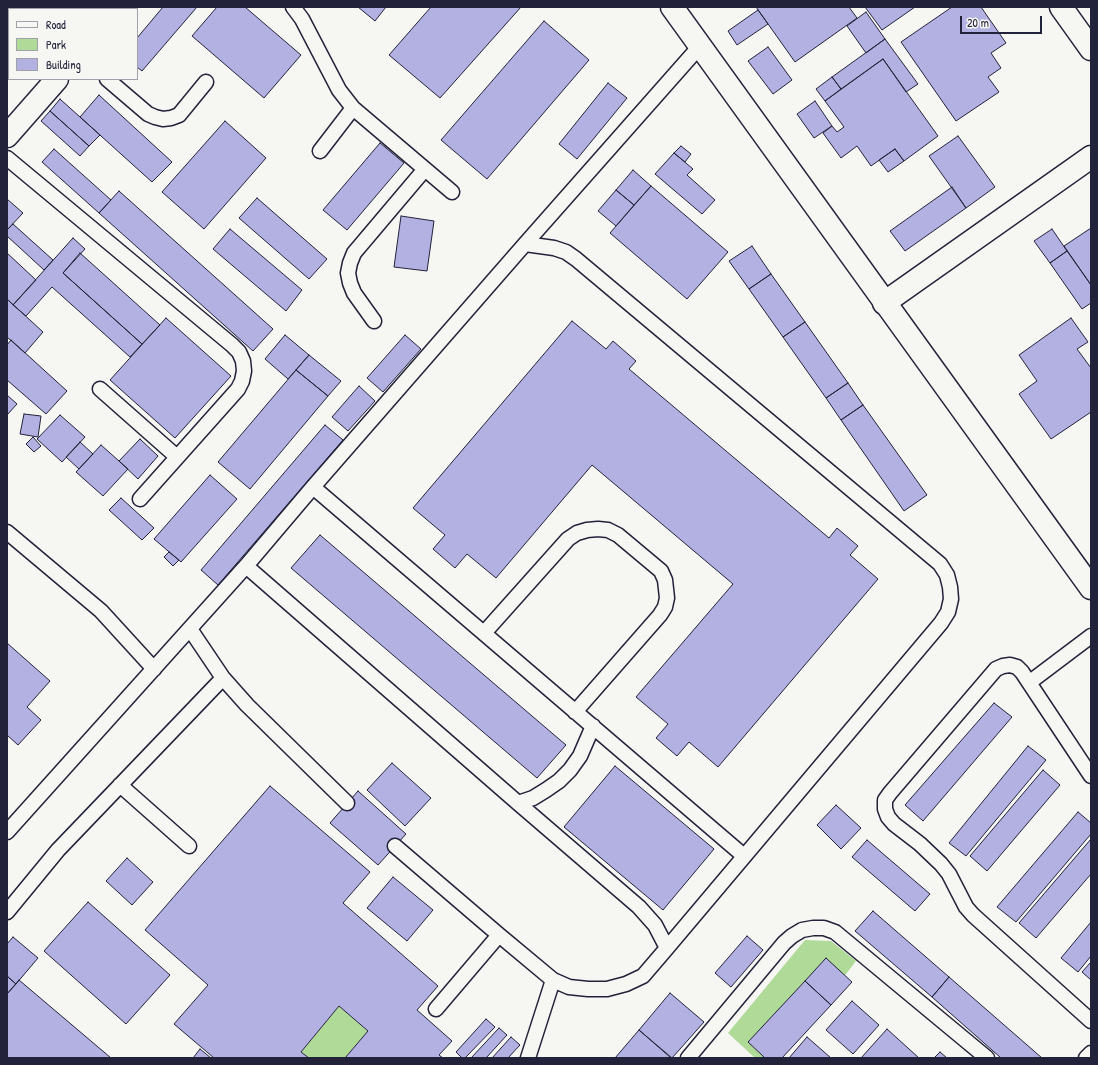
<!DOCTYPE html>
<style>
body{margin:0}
#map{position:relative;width:1098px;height:1065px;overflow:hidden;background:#f6f6f2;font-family:"Patrick Hand",sans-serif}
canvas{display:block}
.frame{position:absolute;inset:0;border:8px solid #22223b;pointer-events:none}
.legend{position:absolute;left:8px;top:8px;width:130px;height:72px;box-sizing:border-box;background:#f6f6f2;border:1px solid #a1a1a9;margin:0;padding:5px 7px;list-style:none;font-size:12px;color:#22223b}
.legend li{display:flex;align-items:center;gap:8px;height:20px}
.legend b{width:20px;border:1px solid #a1a1a9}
.scale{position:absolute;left:960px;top:16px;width:82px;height:18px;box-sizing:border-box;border:2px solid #22223b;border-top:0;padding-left:5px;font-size:12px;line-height:14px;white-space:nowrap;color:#22223b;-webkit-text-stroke:3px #f6f6f2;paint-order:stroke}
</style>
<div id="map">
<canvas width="1098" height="1065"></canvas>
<div class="frame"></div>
<ul class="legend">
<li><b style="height:5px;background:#f6f6f2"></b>Road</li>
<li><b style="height:11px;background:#b0da97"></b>Park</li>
<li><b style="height:11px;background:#b2b1e2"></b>Building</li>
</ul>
<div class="scale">20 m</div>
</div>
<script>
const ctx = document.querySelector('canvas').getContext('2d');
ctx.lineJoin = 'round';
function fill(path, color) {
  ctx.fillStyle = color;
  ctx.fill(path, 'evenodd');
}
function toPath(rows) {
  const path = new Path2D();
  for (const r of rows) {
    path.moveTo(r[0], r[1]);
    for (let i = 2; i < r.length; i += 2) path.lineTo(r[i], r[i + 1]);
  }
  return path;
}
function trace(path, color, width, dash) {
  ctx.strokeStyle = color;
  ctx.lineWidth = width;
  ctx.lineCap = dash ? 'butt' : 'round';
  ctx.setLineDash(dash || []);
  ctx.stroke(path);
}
const green = toPath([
 [805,940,831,941,856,961,782,1058,755,1058,728,1033],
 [339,1006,368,1031,345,1058,309,1058,301,1052]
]);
const building = toPath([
 [21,7,40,7,38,9,23,9,21,7],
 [40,7,82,7,80,9,38,9,40,7],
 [163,7,197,7,142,71,137,67,137,38,163,7],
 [217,7,245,7,301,55,264,98,192,36,217,7],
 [358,7,386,7,375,21,358,7],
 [431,7,521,7,440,98,389,55,431,7],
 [756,7,849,7,857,18,795,62,756,7],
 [865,7,915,7,882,30,865,7],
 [952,7,981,7,1006,43,991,53,1001,68,988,77,999,92,956,121,901,42,952,7],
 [758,10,768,24,737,45,728,31,758,10],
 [866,12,885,39,866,53,847,26,866,12],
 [8,18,9,59,7,62,7,20,8,18],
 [544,21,589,60,487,179,441,140,544,21],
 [885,39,918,84,906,92,883,59,841,89,832,77,885,39],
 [768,47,792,80,773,94,748,61,768,47],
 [883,59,938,136,904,161,895,149,871,166,857,146,841,158,823,133,832,126,837,132,844,127,825,101,883,59],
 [832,77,841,89,825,101,816,89,832,77],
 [608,83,627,98,577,159,559,144,608,83],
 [99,95,172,162,152,182,80,117,99,95],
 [60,99,100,135,89,146,50,111,60,99],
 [815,101,832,126,814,138,797,114,815,101],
 [50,111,89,146,80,156,41,121,50,111],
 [225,121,266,158,204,229,162,192,225,121],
 [958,136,995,187,966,208,929,156,958,136],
 [380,143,404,163,347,230,323,210,380,143],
 [681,146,691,154,685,162,674,153,681,146],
 [54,149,111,200,99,213,42,162,54,149],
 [895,149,904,161,888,172,879,160,895,149],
 [674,153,693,169,687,175,715,200,702,214,655,174,674,153],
 [633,170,651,186,634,205,616,190,633,170],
 [651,186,728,252,687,299,610,233,651,186],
 [952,187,966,208,905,251,890,231,952,187],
 [616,190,634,205,616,226,598,211,616,190],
 [119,191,273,329,253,351,99,213,119,191],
 [257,198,327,259,309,279,239,218,257,198],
 [7,199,23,213,7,230,7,199],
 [401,216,434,221,427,271,394,267,401,216],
 [13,224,53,260,44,270,7,236,7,230,13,224],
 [1091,228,1091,285,1064,246,1091,228],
 [230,229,302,290,286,311,213,249,230,229],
 [1052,229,1067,251,1050,263,1034,241,1052,229],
 [73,238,85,249,63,273,142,344,130,357,52,287,26,316,13,305,73,238],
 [752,246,771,274,749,289,729,261,752,246],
 [1067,251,1091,285,1091,303,1082,309,1050,263,1067,251],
 [7,253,36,280,13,305,7,299,7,253],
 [80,253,160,325,142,344,63,273,80,253],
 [771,274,805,322,783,337,749,289,771,274],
 [7,299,43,332,25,353,7,337,7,299],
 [166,318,231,376,175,438,110,380,166,318],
 [1071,318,1088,342,1077,349,1091,368,1091,412,1051,439,1019,394,1037,381,1019,355,1071,318],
 [572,321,606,349,613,341,636,361,629,369,829,538,837,528,858,546,850,555,878,579,718,767,689,742,677,756,656,738,668,724,636,697,733,584,592,465,496,578,467,554,455,568,433,549,445,535,413,508,572,321],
 [805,322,848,383,826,398,783,337,805,322],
 [285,335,309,355,288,379,265,359,285,335],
 [405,335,421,349,383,392,367,378,405,335],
 [11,340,67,391,46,414,7,380,7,345,11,340],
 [309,355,341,381,328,396,296,370,309,355],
 [296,370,328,396,250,489,218,462,296,370],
 [848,383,863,405,841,420,826,398,848,383],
 [359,386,375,401,348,431,332,417,359,386],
 [7,395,17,404,7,415,7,395],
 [863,405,927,495,904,511,841,420,863,405],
 [24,414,41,416,38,437,20,434,24,414],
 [60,415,85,437,62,462,37,439,60,415],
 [325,425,343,440,218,585,201,570,325,425],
 [33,437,41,446,34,452,26,444,33,437],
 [140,439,158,456,138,479,119,461,140,439],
 [80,442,93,454,79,469,66,457,80,442],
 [101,445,128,469,103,496,76,472,101,445],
 [210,475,237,499,181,562,154,539,210,475],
 [121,498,154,528,142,540,109,510,121,498],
 [320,535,566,745,537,778,291,568,320,535],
 [169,552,179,560,173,566,164,557,169,552],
 [7,643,50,681,27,707,41,720,18,745,7,735,7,643],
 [994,703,1012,717,923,821,905,805,994,703],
 [1028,746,1046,760,966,856,949,843,1028,746],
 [392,763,431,798,405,826,367,790,392,763],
 [615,766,714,849,663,910,564,827,615,766],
 [1043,770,1060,785,987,871,970,856,1043,770],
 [270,786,370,872,343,903,438,986,417,1010,452,1041,439,1055,443,1058,345,1058,368,1031,339,1006,301,1052,309,1058,214,1058,174,1024,208,985,145,930,270,786],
 [358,791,406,834,378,865,330,823,358,791],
 [836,805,861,828,841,849,817,825,836,805],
 [1078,812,1091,823,1091,834,1016,922,997,907,1078,812],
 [1091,839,1091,874,1036,938,1019,923,1091,839],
 [867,840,930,894,915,911,852,857,867,840],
 [127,858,153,882,132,905,106,881,127,858],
 [393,877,433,910,407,941,367,908,393,877],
 [88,902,170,975,126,1024,44,951,88,902],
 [873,911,949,977,932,997,855,931,873,911],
 [1091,922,1091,956,1078,972,1061,958,1091,922],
 [747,936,763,950,731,987,715,973,747,936],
 [13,937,38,958,16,984,7,976,7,944,13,937],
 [826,958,852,982,831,1005,805,981,826,958],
 [1091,962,1091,980,1082,972,1091,962],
 [7,976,16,984,7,994,7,976],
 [949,977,1042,1058,1001,1058,932,997,949,977],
 [19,980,111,1058,7,1058,7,994,19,980],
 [805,981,831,1005,782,1058,765,1058,748,1042,805,981],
 [670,993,704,1022,672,1058,639,1030,670,993],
 [852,1001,879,1025,853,1054,826,1030,852,1001],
 [486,1019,495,1027,465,1058,462,1058,456,1052,486,1019],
 [499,1028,507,1035,486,1058,471,1058,499,1028],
 [887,1029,919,1058,861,1058,887,1029],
 [639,1030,671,1058,615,1058,639,1030],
 [511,1037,520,1045,508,1058,492,1058,511,1037],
 [807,1037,831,1058,789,1058,807,1037],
 [200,1049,211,1058,193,1058,200,1049],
 [940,1052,947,1058,934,1058,940,1052]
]);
const service = toPath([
 [293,7,302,19,339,90,353,108,452,192],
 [107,79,148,114,155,117,163,119,171,118,179,115,206,82],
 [320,151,353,108],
 [7,158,232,345,239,352,243,361,244,371,242,381,238,389,140,499],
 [374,321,354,293,350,283,348,273,350,263,354,253,425,169],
 [100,389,177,457],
 [313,487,744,856],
 [7,532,101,611,154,669],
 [246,566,518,803,639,907,655,925,667,948],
 [190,629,223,678,247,705,347,803],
 [484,633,568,539,577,533,587,530,598,529,608,530,618,535,661,571,665,580,667,598,665,607,660,615,575,712],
 [1030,682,1091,636],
 [1091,776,1022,672,1017,667,1010,665,1003,666,996,669,890,793,885,800,885,809,888,817,894,824,920,844,941,864,949,874,966,907,973,915,1091,1021],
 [120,785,189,846],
 [518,803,533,798,546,790,559,781,570,770,580,756,593,726],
 [7,832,246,566,313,487,525,244,700,46],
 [395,846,499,935,553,980,569,987,588,989,607,989,626,984,643,976,667,948,941,623,948,612,951,599,950,587,947,575,940,564,576,259,566,252,554,248,525,244],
 [7,912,58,850,223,678],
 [436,1009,499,935],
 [528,1058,553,980],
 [688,1058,784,943,792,936,802,930,813,928,824,928,835,932,987,1058],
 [1086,1058,1091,1053]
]);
const minor = toPath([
 [1061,7,1091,49],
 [118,9,120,7],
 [7,136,57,79],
 [884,303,1091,157]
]);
const tertiary = toPath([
 [672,7,1091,588]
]);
fill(green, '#b0da97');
fill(building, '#b2b1e2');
trace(building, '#22223b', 1);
trace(service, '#22223b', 17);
trace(minor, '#22223b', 25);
trace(tertiary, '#22223b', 25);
trace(service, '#f6f6f2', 14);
trace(minor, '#f6f6f2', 22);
trace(tertiary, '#f6f6f2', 22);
</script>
